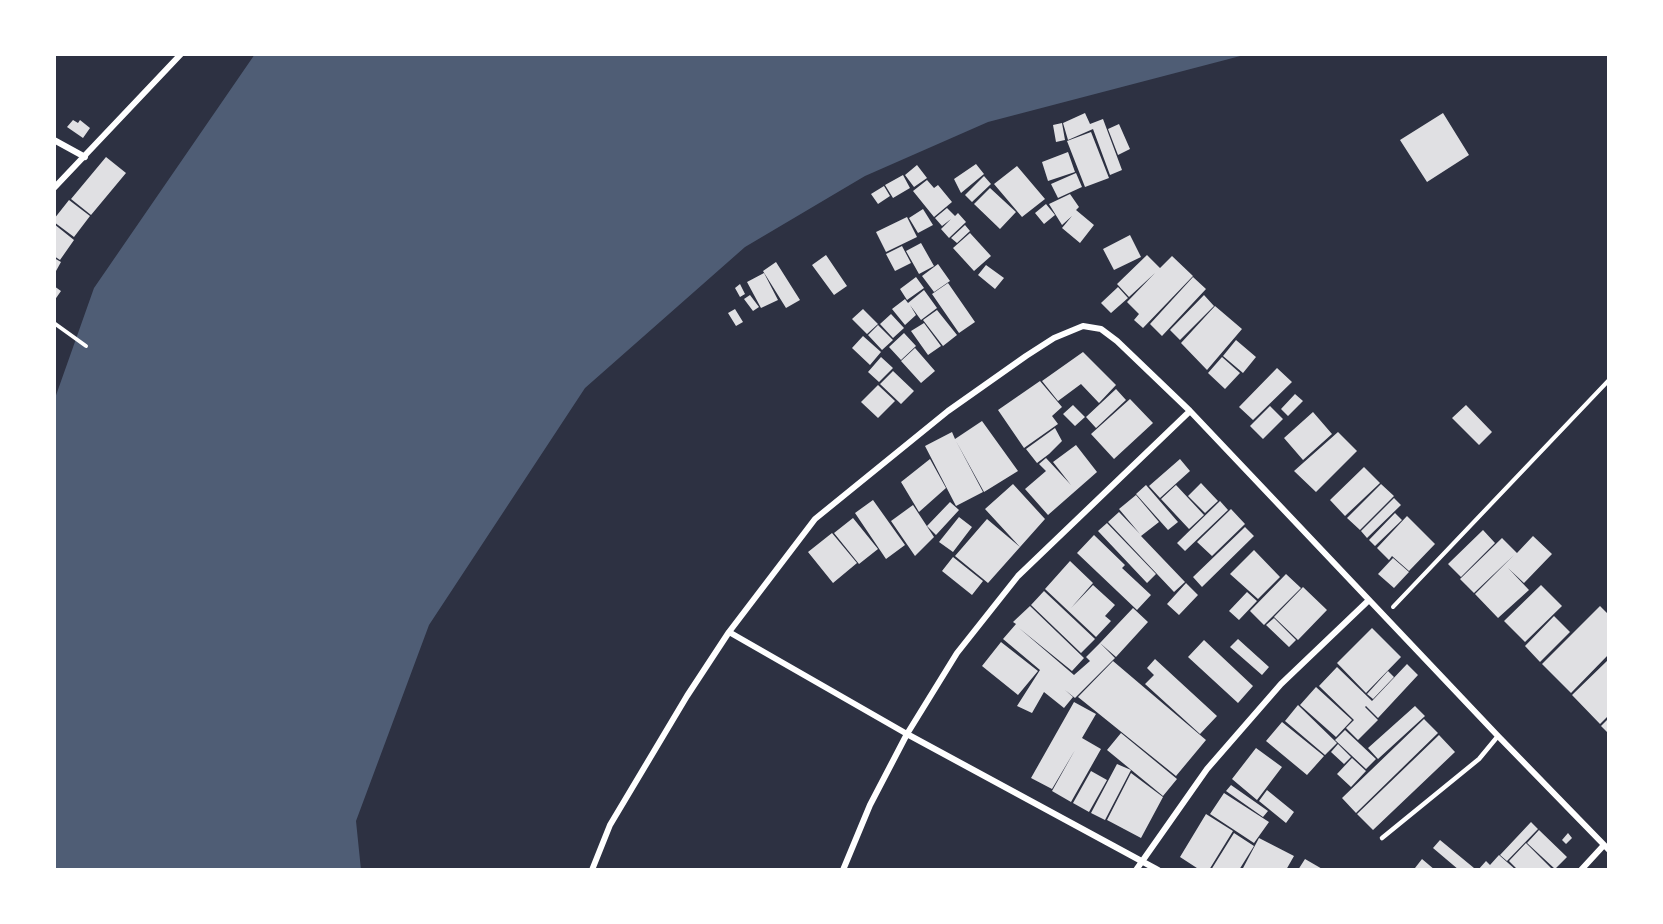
<!DOCTYPE html>
<style>
body{margin:0}
#map{position:relative;width:1663px;height:924px;overflow:hidden;background:#2d3142;font-family:"Fira Sans",sans-serif}
canvas{display:block}
.frame{position:absolute;inset:0;border:56px solid #fff;pointer-events:none}
</style>
<div id="map">
<canvas width="1663" height="924"></canvas>
<div class="frame"></div>
</div>
<script>
const ctx = document.querySelector('canvas').getContext('2d');
ctx.lineJoin = 'round';
function fill(path, color) {
  ctx.fillStyle = color;
  ctx.fill(path, 'evenodd');
}
function toPath(rows) {
  const path = new Path2D();
  for (const r of rows) {
    path.moveTo(r[0], r[1]);
    for (let i = 2; i < r.length; i += 2) path.lineTo(r[i], r[i + 1]);
  }
  return path;
}
function trace(path, color, width, dash) {
  ctx.strokeStyle = color;
  ctx.lineWidth = width;
  ctx.lineCap = dash ? 'butt' : 'round';
  ctx.setLineDash(dash || []);
  ctx.stroke(path);
}
const water = toPath([
 [255,54,1248,54,988,122,865,176,745,247,585,388,429,625,356,821,361,870,54,870,54,401,94,288]
]);
const building = toPath([
 [1085,113,1090,124,1103,119,1122,170,1110,175,1093,129,1068,140,1063,123],
 [1443,113,1469,155,1427,182,1400,140],
 [73,120,78,123,80,120,90,128,83,138,67,127],
 [1062,123,1065,140,1056,142,1053,125],
 [1119,124,1130,149,1118,155,1108,129],
 [1091,132,1109,178,1085,187,1067,141],
 [1068,152,1075,172,1048,181,1042,162],
 [106,157,126,173,91,215,71,199],
 [976,164,984,174,961,193,954,179],
 [917,165,927,178,914,187,905,175],
 [1017,166,1045,199,1022,217,994,184],
 [1076,173,1082,187,1058,198,1051,184],
 [903,175,910,188,893,198,885,185],
 [984,176,991,184,972,202,965,195],
 [927,180,934,188,938,185,952,202,934,217,913,191],
 [884,186,890,196,878,204,871,194],
 [990,188,1016,212,1000,229,974,204],
 [1070,194,1079,207,1076,210,1094,225,1080,243,1062,228,1072,216,1062,225,1049,204],
 [69,200,90,216,74,237,54,222,54,219],
 [1046,204,1055,215,1044,224,1035,213],
 [947,208,955,216,958,213,966,222,949,238,941,229,951,219,942,226,935,218],
 [923,209,933,225,918,233,909,218],
 [907,217,917,237,886,252,876,232],
 [54,224,74,240,60,260,54,256],
 [965,225,970,231,957,243,951,238],
 [970,233,991,256,974,271,953,248],
 [1130,235,1141,257,1114,270,1103,249],
 [921,243,934,266,919,274,906,251],
 [902,246,911,263,895,271,886,254],
 [826,255,847,286,834,295,812,265],
 [1147,255,1160,268,1172,256,1193,276,1143,328,1134,320,1139,314,1127,302,1155,273,1129,297,1117,284],
 [54,258,61,262,56,271,54,270],
 [776,262,800,300,786,308,763,271],
 [938,264,950,281,934,292,922,276],
 [986,265,1004,278,995,289,978,275],
 [764,273,778,300,761,308,747,282],
 [916,277,924,288,907,300,900,289],
 [1193,277,1206,289,1162,336,1150,324],
 [948,283,975,322,959,333,932,294],
 [740,284,745,294,740,297,735,288],
 [54,286,61,291,54,301],
 [1118,287,1128,298,1111,313,1101,303],
 [924,290,937,308,921,320,910,305,916,315,905,325,892,309,905,299,908,303],
 [750,295,759,307,753,311,744,299],
 [1204,295,1214,306,1180,340,1170,330],
 [1215,306,1242,329,1207,370,1181,343],
 [735,309,743,322,736,326,728,313],
 [863,309,878,324,867,334,852,319],
 [937,310,957,335,943,346,923,320],
 [891,314,904,328,893,338,880,324],
 [924,323,941,346,928,355,911,331],
 [878,325,893,340,882,350,868,335],
 [904,333,916,346,901,360,889,347],
 [863,336,881,352,870,365,852,348],
 [1236,340,1256,357,1243,373,1223,356],
 [915,348,935,371,921,383,901,361],
 [1083,352,1116,385,1099,403,1081,384,1058,401,1042,381],
 [881,357,893,368,879,382,868,372],
 [1222,357,1240,373,1225,389,1208,373],
 [1277,368,1292,382,1253,420,1239,407],
 [893,371,914,391,901,404,880,384],
 [1040,381,1062,407,1052,416,1058,424,1024,448,998,410],
 [878,385,895,401,878,418,861,402],
 [1116,389,1126,400,1096,428,1086,417],
 [1295,394,1303,401,1288,416,1281,409],
 [1130,399,1153,423,1114,459,1091,434],
 [1073,405,1085,417,1075,426,1063,414],
 [1466,405,1492,432,1479,445,1452,418],
 [1270,406,1283,419,1263,439,1250,426],
 [1313,412,1332,434,1303,460,1284,438],
 [982,421,1018,471,984,492,956,441,983,492,956,506,925,446,952,432,955,439],
 [1055,428,1062,441,1049,454,1037,463,1026,449],
 [1338,432,1357,451,1316,492,1294,471],
 [1076,445,1097,472,1048,515,1025,489,1046,471,1039,464,1046,458,1071,485,1053,462],
 [930,459,946,488,919,512,901,482],
 [1180,459,1190,471,1160,498,1149,486],
 [1364,467,1380,483,1345,516,1330,500],
 [1201,483,1218,501,1205,513,1188,496],
 [1013,484,1045,519,988,583,955,556,987,519,1020,547,985,509],
 [1381,484,1394,496,1360,530,1347,518],
 [1146,485,1178,522,1168,530,1136,494],
 [1176,485,1204,515,1189,529,1161,499],
 [1136,495,1159,522,1141,536,1185,582,1174,592,1108,522,1119,512,1140,534,1119,509],
 [1394,498,1401,505,1367,538,1361,531],
 [873,500,905,545,886,559,855,513],
 [1220,501,1228,510,1185,551,1177,543],
 [950,502,959,510,936,535,927,526],
 [913,505,934,537,915,556,891,521],
 [1231,509,1245,524,1212,556,1197,542],
 [1395,513,1402,520,1375,546,1369,540],
 [1407,516,1435,544,1409,571,1392,556,1389,560,1377,548],
 [959,517,972,527,953,552,939,542],
 [853,518,878,549,859,564,834,533],
 [1107,523,1156,574,1147,583,1098,531],
 [1245,527,1254,536,1202,587,1193,577],
 [1483,530,1495,543,1461,577,1448,564],
 [832,533,857,563,833,583,808,552],
 [1094,535,1125,565,1122,568,1151,595,1137,610,1077,553],
 [1533,536,1552,554,1524,583,1508,568,1529,590,1498,618,1475,594,1514,555,1474,593,1460,579,1502,538,1517,553],
 [1254,550,1280,577,1258,599,1230,574],
 [953,557,983,581,972,595,942,571],
 [1393,558,1409,572,1394,588,1378,574],
 [1070,561,1093,583,1071,608,1093,585,1115,605,1105,616,1111,621,1096,637,1045,589],
 [1286,574,1301,588,1264,625,1250,611],
 [1186,583,1198,595,1179,615,1167,604],
 [1541,585,1562,606,1525,642,1504,621],
 [1303,587,1327,610,1298,640,1274,617],
 [1044,591,1095,639,1081,653,1031,605],
 [1247,592,1257,601,1239,620,1229,611],
 [1030,606,1084,658,1072,671,1019,628,1074,675,1090,661,1086,657,1100,643,1115,658,1075,698,1065,690,1073,697,1064,708,1044,692,1032,713,1017,706,1040,670,1003,639,1016,624,1013,622],
 [1600,606,1609,615,1609,654,1571,693,1542,664],
 [1133,608,1148,622,1116,657,1100,643],
 [1554,616,1570,632,1540,662,1525,646],
 [1274,618,1296,640,1289,647,1266,625],
 [1372,628,1401,657,1366,693,1337,663],
 [1238,639,1269,667,1262,675,1230,647],
 [1204,640,1253,686,1238,703,1188,657],
 [1001,642,1038,671,1018,695,982,666],
 [1155,659,1217,716,1200,734,1145,684,1154,675,1147,668],
 [1609,659,1609,715,1600,724,1572,695],
 [1113,661,1206,740,1176,776,1078,697],
 [1407,664,1418,675,1378,718,1366,706,1365,707,1378,720,1358,740,1346,728,1354,720,1319,686,1337,667,1372,701],
 [1388,671,1394,677,1373,699,1367,694],
 [1316,687,1352,720,1336,737,1300,705],
 [1074,702,1096,714,1082,738,1101,749,1071,802,1052,791,1075,750,1052,789,1031,778],
 [1298,705,1337,743,1325,755,1285,721],
 [1415,706,1425,716,1378,759,1368,748],
 [1609,718,1609,734,1601,726],
 [1424,719,1438,733,1356,813,1342,798],
 [1282,722,1324,756,1307,775,1266,741],
 [1345,730,1376,759,1366,769,1335,740],
 [1121,733,1177,779,1163,796,1107,750],
 [1439,735,1455,752,1373,830,1357,814],
 [1338,744,1351,757,1344,764,1331,752],
 [1256,748,1282,767,1257,800,1232,779],
 [1352,758,1366,771,1351,787,1337,774],
 [1117,764,1131,770,1105,820,1091,813],
 [1091,771,1107,780,1089,812,1073,803],
 [1131,773,1163,797,1141,838,1107,820],
 [1231,785,1268,811,1263,817,1226,791],
 [1267,790,1294,812,1286,823,1259,801],
 [1224,793,1269,822,1254,843,1210,814],
 [1206,814,1233,831,1209,870,1200,870,1180,857],
 [1531,822,1538,829,1507,861,1500,855],
 [1539,830,1567,857,1555,869,1527,843],
 [1234,833,1254,846,1239,870,1211,870],
 [1568,833,1572,838,1566,844,1562,840],
 [1259,838,1294,856,1286,870,1242,870],
 [1440,840,1474,868,1472,870,1459,870,1433,848],
 [1526,843,1553,870,1518,870,1509,861],
 [1499,855,1516,870,1478,870,1486,861,1490,865],
 [1305,859,1324,870,1298,870],
 [1422,859,1435,870,1418,870,1415,868]
]);
const path = toPath([
 [54,323,86,346],
 [1393,607,1609,380]
]);
const service = toPath([
 [1382,838,1479,759,1498,736]
]);
const minor = toPath([
 [54,140,85,157],
 [54,188,181,54],
 [729,632,907,734,1158,870],
 [592,870,610,825,687,696,729,632,815,519,948,411,1026,356,1054,338,1083,326,1101,329,1117,341,1190,411,1498,736,1609,850],
 [843,870,870,805,907,734,957,653,1018,576,1190,411],
 [1136,870,1207,769,1281,684,1369,600],
 [1581,870,1604,845]
]);
fill(water, '#4f5d75');
fill(building, '#e0e0e3');
trace(path, '#fff', 4);
trace(service, '#fff', 4.5);
trace(minor, '#fff', 6);
</script>
